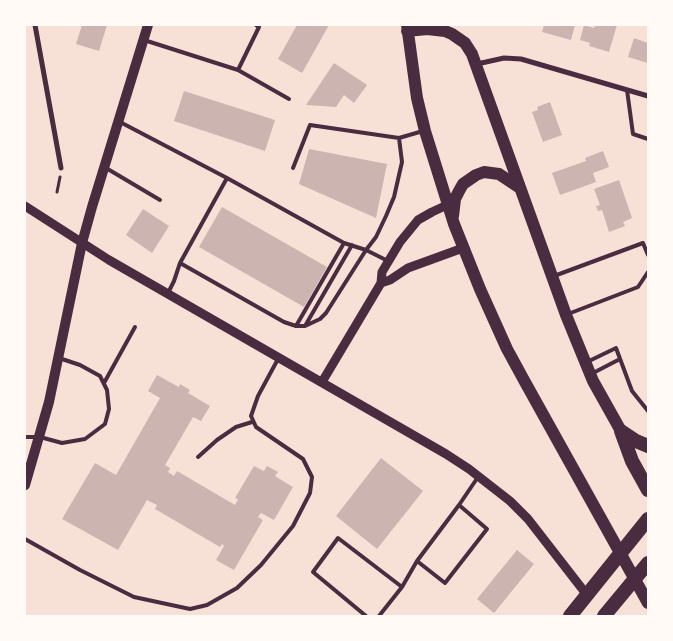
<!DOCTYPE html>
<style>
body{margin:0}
#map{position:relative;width:673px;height:641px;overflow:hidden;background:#f7e1d7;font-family:"Open Sans",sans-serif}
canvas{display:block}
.frame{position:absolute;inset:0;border:26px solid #fffaf5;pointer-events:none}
</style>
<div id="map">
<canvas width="673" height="641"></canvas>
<div class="frame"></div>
</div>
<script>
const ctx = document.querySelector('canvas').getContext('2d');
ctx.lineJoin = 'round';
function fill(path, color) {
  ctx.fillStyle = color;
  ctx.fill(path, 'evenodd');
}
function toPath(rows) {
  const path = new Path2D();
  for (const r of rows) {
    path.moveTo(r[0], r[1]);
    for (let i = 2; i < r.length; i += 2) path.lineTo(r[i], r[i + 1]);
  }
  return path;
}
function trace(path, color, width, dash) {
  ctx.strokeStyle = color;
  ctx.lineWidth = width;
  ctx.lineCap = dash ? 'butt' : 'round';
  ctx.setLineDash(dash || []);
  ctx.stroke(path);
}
const building = toPath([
 [82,25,107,25,99,51,76,44],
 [297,25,329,25,302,73,278,59],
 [544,25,575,25,571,40,542,32],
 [584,25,594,28,595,25,617,25,609,52,589,46,590,43,580,40],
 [634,38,648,43,648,63,628,57],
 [334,63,367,85,354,103,344,95,336,107,306,105],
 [184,91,275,120,265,151,174,121],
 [550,102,562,135,543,142,532,112,538,110,537,107],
 [309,149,387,164,376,218,299,184],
 [603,151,609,167,593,173,596,182,560,195,552,173,586,161,585,158],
 [619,180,632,218,623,222,625,226,609,232,602,210,598,211,596,206,600,205,594,189],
 [222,207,327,267,304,307,199,247],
 [143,209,169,226,152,253,126,235],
 [157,375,179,387,180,384,190,390,188,393,210,406,201,421,193,417,165,465,170,468,168,472,174,476,177,471,235,505,238,499,235,498,254,466,264,471,267,466,278,472,275,476,293,487,274,520,261,513,258,517,263,520,234,570,216,560,224,546,222,544,220,547,155,509,157,505,147,500,118,550,62,519,95,463,116,475,160,398,148,391],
 [381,458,423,491,377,549,336,516],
 [517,550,534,564,494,613,477,599]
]);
const path = toPath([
 [57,192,60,177]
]);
const service = toPath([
 [144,40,238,70,259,27,256,25],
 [238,70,289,99],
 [627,90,633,134,648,139],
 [120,122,227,178,344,243,366,250,388,261],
 [399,138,423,131],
 [106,168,160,200],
 [180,263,284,322,296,326,305,326,320,319,326,313,366,250,376,237,386,216,394,197,402,162,399,138,310,125,293,168],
 [554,276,643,243,648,255],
 [168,293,174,281,180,263,227,178],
 [568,314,638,287,648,272],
 [296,326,344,243],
 [305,326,352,245],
 [587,362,616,348,632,391,648,411],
 [593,373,620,359],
 [104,383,135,327],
 [25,437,40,437,62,443,85,439,105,424,109,409,107,390,100,376,80,365,59,358],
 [198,457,217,440,236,427,252,422],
 [25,539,80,570,134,597,190,609,207,605,237,588,261,565,293,526,310,493,312,477,303,459,256,427,251,416,258,396,278,359],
 [417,561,445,583,487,529,459,505,478,477],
 [366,616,313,572,338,538,402,587,417,561,459,505],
 [379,616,402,587]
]);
const minor = toPath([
 [35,25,61,168],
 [477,64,504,58,521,59,648,96]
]);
const tertiary = toPath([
 [25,206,109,260,446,454,469,469,510,501,528,519,587,595],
 [381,283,390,280,408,268,463,248],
 [322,382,381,283,382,272,400,242,418,220,432,212,447,205]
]);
const secondary = toPath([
 [25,485,49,402,82,243,92,207,148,25]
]);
const primary = toPath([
 [407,25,417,98,425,131,454,224,480,289,507,349,525,382,648,603],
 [407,31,427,29,445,31,452,34,465,43,472,54,566,315,593,381,621,431],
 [453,216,455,199,459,191,463,184,476,175,484,172,499,174,520,188]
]);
const trunk = toPath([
 [621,431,632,461,648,490],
 [621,431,636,441,648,446],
 [570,616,648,519],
 [604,616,648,563]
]);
fill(building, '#ccb4b1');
trace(path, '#4a2c40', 3);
trace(service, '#4a2c40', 4);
trace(minor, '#4a2c40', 5);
trace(tertiary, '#4a2c40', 9);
trace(secondary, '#4a2c40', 10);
trace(primary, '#4a2c40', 12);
trace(trunk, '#4a2c40', 14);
</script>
